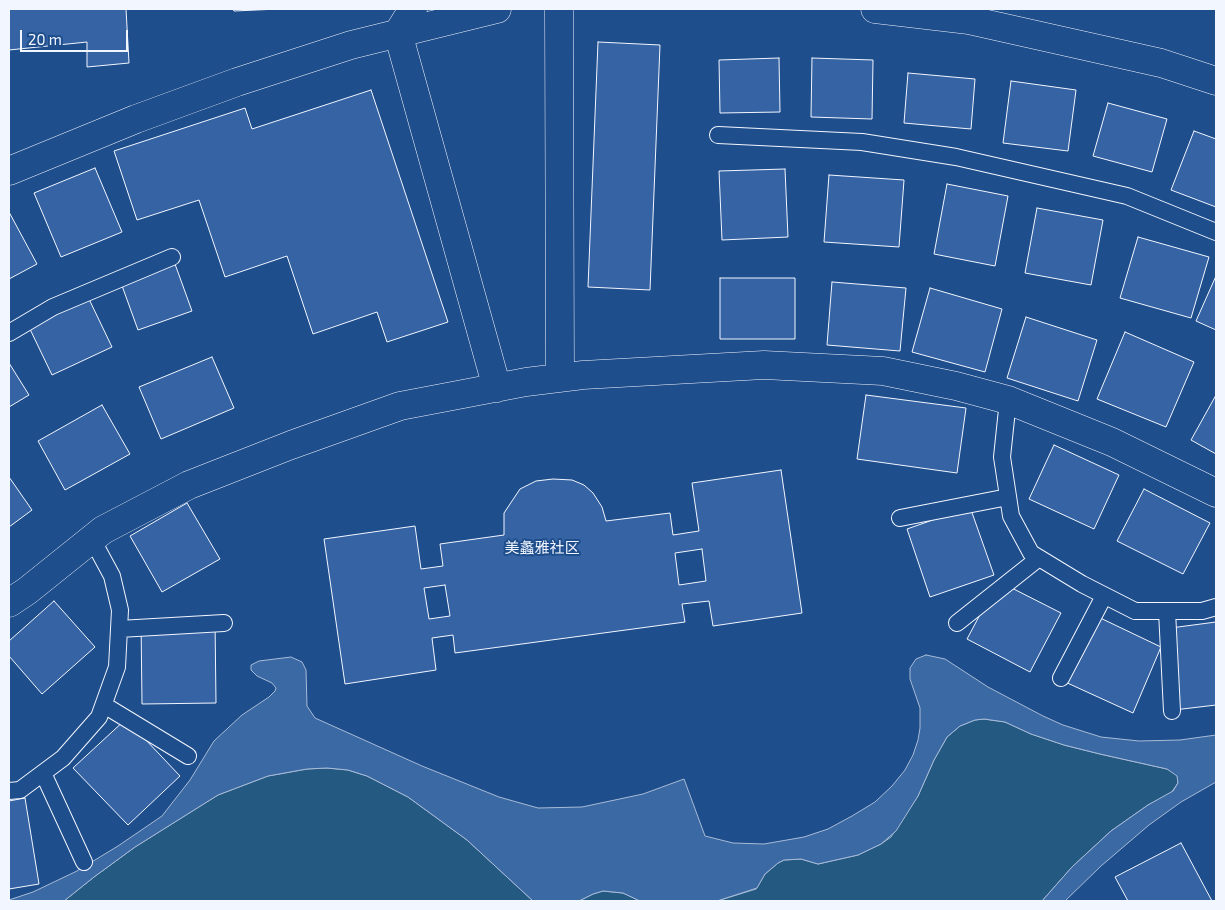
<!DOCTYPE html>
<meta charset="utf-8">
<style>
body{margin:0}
#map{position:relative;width:1225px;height:910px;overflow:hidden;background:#1f4e8c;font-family:"Exo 2",sans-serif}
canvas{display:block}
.frame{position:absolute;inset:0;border:10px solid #f2f6ff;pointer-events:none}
.scale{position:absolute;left:20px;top:30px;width:108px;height:22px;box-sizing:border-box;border:2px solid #f2f6ff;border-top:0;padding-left:6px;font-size:15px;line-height:18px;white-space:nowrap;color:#f2f6ff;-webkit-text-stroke:4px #1f4e8c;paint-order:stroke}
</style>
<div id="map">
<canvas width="1225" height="910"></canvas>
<div class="frame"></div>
<div class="scale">20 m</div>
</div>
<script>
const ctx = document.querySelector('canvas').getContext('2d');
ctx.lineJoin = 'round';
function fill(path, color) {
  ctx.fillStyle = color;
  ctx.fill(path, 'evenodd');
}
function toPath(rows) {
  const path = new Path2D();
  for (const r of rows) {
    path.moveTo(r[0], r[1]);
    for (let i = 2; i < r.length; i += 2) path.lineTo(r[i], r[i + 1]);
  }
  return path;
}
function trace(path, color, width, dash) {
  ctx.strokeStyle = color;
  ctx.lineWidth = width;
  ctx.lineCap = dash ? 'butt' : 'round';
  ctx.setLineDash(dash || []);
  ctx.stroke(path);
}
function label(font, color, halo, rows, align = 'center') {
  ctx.font = font + ' "Exo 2","Noto Sans SC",sans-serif';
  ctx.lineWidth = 4;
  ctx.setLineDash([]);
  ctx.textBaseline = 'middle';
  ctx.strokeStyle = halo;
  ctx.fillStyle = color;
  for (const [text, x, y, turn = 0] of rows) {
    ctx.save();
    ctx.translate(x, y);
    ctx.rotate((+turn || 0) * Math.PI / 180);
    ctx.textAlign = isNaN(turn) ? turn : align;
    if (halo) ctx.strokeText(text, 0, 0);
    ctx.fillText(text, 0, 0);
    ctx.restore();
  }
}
const green = toPath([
 [984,719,1005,722,1031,734,1064,745,1100,754,1167,769,1176,773,1178,778,1178,783,1171,793,1148,805,1111,831,1072,867,1042,901,717,901,756,889,765,874,778,863,784,860,801,859,818,864,858,855,881,844,891,837,918,796,934,760,947,737,960,726,975,720,984,719],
 [327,768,348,770,367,776,408,797,467,840,533,901,64,901,94,877,135,847,218,795,268,776,307,769,327,768],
 [603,891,623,893,640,901,579,901,593,894,603,891]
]);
const water = toPath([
 [926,655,945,659,988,687,1043,716,1063,725,1101,737,1139,741,1180,740,1216,735,1216,782,1181,802,1149,825,1101,866,1065,901,1042,901,1072,867,1111,831,1148,805,1173,791,1178,783,1177,776,1167,769,1100,754,1064,745,1031,734,1005,722,984,719,975,720,960,726,947,737,934,760,918,796,896,831,881,844,858,855,818,864,801,859,784,860,778,863,765,874,757,888,717,901,640,901,623,893,603,891,593,894,579,901,533,901,467,840,408,797,367,776,348,770,327,768,307,769,268,776,218,795,135,847,94,877,64,901,9,901,9,900,33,892,77,871,118,846,162,816,190,780,214,741,242,715,269,697,275,691,276,688,272,683,257,676,251,670,251,665,259,661,291,657,302,662,306,670,307,706,315,718,422,766,499,797,538,808,582,807,643,794,684,779,705,836,733,843,764,844,804,837,828,829,852,816,875,802,892,786,905,770,913,755,918,740,920,728,920,708,910,679,910,668,916,659,926,655]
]);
const building = toPath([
 [9,9,126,9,129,63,87,67,87,42,9,50,9,9],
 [233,9,279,9,234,11,233,9],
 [598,42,660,45,650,290,588,287,598,42],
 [779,58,780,112,720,113,719,60,779,58],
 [812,58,873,60,872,119,811,117,812,58],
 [908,73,975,79,971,129,904,123,908,73],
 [1011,81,1076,90,1068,151,1003,143,1011,81],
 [371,90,448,322,387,342,377,312,313,334,287,256,225,277,199,200,137,220,114,151,245,108,252,129,371,90],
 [1108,103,1167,119,1152,172,1093,156,1108,103],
 [1194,131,1216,139,1216,207,1171,190,1194,131],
 [95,168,122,232,61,257,34,193,95,168],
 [785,169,788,237,722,240,719,171,785,169],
 [829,175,904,180,899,247,824,242,829,175],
 [947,184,1008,196,995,266,934,254,947,184],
 [1037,208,1103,220,1091,285,1025,273,1037,208],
 [9,212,37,264,9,279,9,212],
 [1138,237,1209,257,1191,318,1120,298,1138,237],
 [175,264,192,311,138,330,121,283,175,264],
 [1216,276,1216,330,1196,321,1216,276],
 [720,278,795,278,795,339,720,339,720,278],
 [832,282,906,288,900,351,827,345,832,282],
 [930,288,1002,309,985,372,912,352,930,288],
 [88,297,112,347,52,375,28,325,88,297],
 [1026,317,1097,340,1078,401,1007,378,1026,317],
 [1125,332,1194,362,1166,427,1097,399,1125,332],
 [212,357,234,408,161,439,139,387,212,357],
 [9,363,29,395,9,407,9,363],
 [866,395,966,408,957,473,857,459,866,395],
 [1216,395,1216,454,1191,440,1216,395],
 [102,405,130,454,65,490,38,441,102,405],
 [1054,445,1119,475,1094,529,1029,499,1054,445],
 [781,470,802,613,713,626,709,601,682,604,685,622,455,653,453,635,432,638,436,670,345,684,324,539,415,526,421,569,443,566,440,544,504,535,504,513,520,489,536,481,553,479,572,480,584,485,593,493,602,507,606,521,670,513,673,535,699,531,692,483,781,470],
 [702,549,706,581,679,585,675,553,702,549],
 [445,585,450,616,429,619,424,588,445,585],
 [9,477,32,510,9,527,9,477],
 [1144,489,1210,523,1183,574,1117,541,1144,489],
 [187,503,220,559,162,592,130,536,187,503],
 [970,507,994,575,930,597,907,529,970,507],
 [998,581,1061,613,1030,672,967,639,998,581],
 [54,601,95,647,42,694,9,656,9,641,54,601],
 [1094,615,1161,647,1133,713,1063,681,1094,615],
 [215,619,216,703,142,704,141,620,215,619],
 [1216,622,1216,705,1174,710,1163,629,1216,622],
 [126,719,180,776,128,825,73,768,126,719],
 [25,798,39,884,9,889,9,801,25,798],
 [1181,843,1212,901,1128,901,1115,877,1181,843]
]);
const service = toPath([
 [718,135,862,142,956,157,1127,196,1216,232],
 [9,333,53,307,172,257],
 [1008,400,1002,457,1011,516,1031,553,1082,584,1135,611,1202,611,1216,607],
 [900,518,1008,497],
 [1167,611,1172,711],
 [957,623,1039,558],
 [119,629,224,623],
 [1061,678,1104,596],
 [104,705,188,756],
 [43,773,84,862],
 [9,791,20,790,63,758,99,717,117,667,120,610,112,576,92,539]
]);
const minor = toPath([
 [413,9,398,33,497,388],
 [559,9,560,378],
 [875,9,969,20,1161,63,1216,81],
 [9,171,136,119,237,82,351,45,497,9],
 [9,603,27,591,103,530,189,485,291,445,400,406,526,382,583,375,764,365,883,371,956,386,1008,400,1112,442,1216,493]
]);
const neighbourhoodNames = [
 ["美蠡雅社区",542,548]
];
fill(green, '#245a82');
trace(green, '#a8bbd7', 1);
fill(water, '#3b69a3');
trace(water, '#a8bbd7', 1);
fill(building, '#3563a3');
trace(building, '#f2f6ff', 1);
trace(service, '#f2f6ff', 18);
trace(minor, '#f2f6ff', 29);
trace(service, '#1f4e8c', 16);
trace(minor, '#1f4e8c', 28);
label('15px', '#f2f6ff', '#1f4e8c', neighbourhoodNames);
</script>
